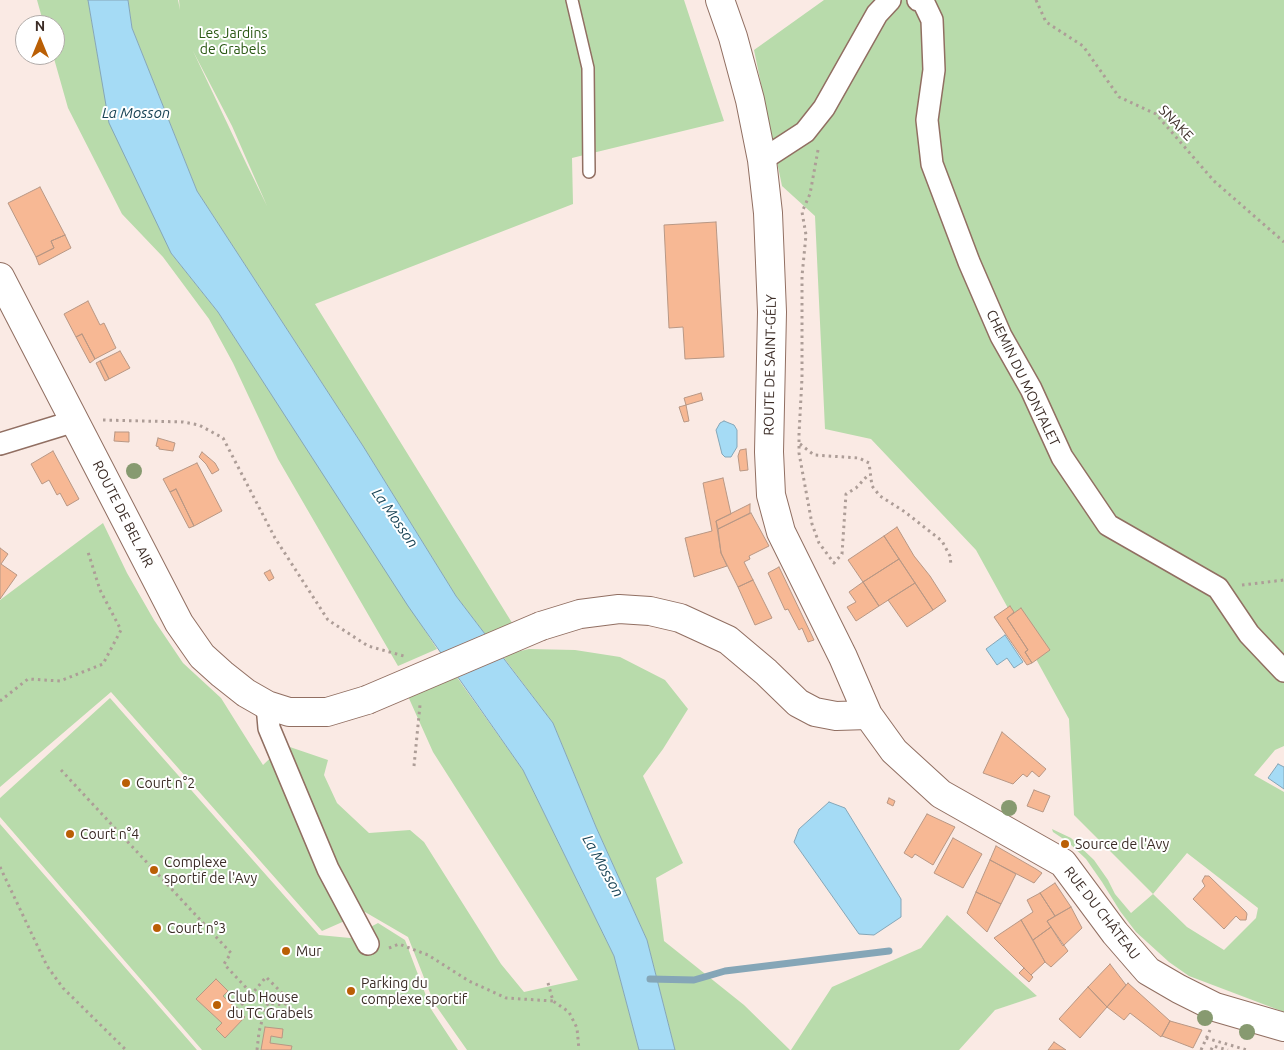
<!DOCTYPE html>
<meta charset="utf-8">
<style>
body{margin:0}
#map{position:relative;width:1284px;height:1050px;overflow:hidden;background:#faeae4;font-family:Ubuntu,sans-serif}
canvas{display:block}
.north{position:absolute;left:15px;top:15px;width:50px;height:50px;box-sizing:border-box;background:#fff;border:1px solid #b1aba8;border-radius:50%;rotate:0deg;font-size:14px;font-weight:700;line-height:20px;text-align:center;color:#3b2c26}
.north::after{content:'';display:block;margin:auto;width:18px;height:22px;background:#ba5f05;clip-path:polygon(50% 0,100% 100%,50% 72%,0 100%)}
</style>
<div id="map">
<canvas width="1284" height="1050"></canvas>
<div class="north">N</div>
</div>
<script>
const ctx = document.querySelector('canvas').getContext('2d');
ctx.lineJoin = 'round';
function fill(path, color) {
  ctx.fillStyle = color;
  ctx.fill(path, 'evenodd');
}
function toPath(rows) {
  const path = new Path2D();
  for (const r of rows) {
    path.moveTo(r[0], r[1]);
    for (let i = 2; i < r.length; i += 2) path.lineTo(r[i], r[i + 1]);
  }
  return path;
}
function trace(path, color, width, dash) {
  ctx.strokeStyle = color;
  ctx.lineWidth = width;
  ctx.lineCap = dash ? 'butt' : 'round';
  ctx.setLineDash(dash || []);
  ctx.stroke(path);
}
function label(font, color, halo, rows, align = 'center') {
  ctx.font = font + ' Ubuntu,sans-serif';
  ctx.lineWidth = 4;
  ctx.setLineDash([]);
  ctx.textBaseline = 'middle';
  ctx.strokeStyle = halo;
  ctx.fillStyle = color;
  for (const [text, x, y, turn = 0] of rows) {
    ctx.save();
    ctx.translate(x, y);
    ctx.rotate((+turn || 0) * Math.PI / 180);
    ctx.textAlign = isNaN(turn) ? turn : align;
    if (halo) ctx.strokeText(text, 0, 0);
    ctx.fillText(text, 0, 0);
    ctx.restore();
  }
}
const green = toPath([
 [37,0,88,0,100,70,171,253,218,312,437,649,398,666,278,459,233,363,209,319,163,257,122,214,68,108,53,55,55,55,55,25,44,25],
 [128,0,178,0,180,10,179,0,684,0,724,121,572,158,573,204,315,304,514,626,489,639,456,596,363,446,197,191,132,28],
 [193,51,232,126,267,206,246,163],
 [824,0,1284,0,1284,746,1275,750,1254,775,1284,792,1284,1012,1189,976,1169,962,1136,932,1120,911,1102,882,1086,859,1068,842,1053,832,1052,829,1071,838,1094,860,1108,880,1115,894,1131,913,1153,894,1074,815,1069,719,976,550,871,439,825,429,815,216,782,186,754,50],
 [1187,853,1258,908,1256,918,1224,950,1187,927,1153,894],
 [103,523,127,573,154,620,183,663,221,698,263,765,284,745,328,760,324,775,337,803,369,833,410,830,424,842,501,964,524,992,578,980,433,752,407,694,456,676,523,770,614,956,639,1050,467,1050,434,1003,408,937,365,912,322,931,111,692,0,787,0,600],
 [529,649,575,650,620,657,665,680,688,709,663,749,643,776,683,863,656,878,664,941,744,1005,790,1050,675,1050,647,940,596,827,553,723,504,658,512,653],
 [110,698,319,935,350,938,378,923,405,940,431,1009,458,1050,202,1050,0,817,0,798],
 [0,824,197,1050,0,1050],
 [947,915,1037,996,995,1010,959,1050,791,1050,832,987,921,948]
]);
const water = toPath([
 [88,0,128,0,132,28,197,191,363,446,456,596,553,723,596,827,647,940,675,1050,639,1050,614,956,523,770,408,606,218,312,171,253,109,123,88,0],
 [724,421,734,425,737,430,737,447,731,457,725,457,722,454,716,430,720,423,724,421],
 [1005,635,1023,662,1014,668,1007,658,997,665,986,649,1005,635],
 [1278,764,1284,767,1284,789,1268,778,1278,764],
 [829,802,845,808,901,899,901,917,874,935,859,934,794,842,799,829,829,802]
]);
const stream = toPath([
 [650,979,694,980,725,971,889,951]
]);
const building = toPath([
 [40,187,65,235,51,241,54,248,36,257,8,203,40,187],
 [716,222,724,357,685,359,683,327,669,328,664,225,716,222],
 [65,235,71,248,39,265,36,257,54,248,51,241,65,235],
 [88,301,100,325,104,323,116,348,95,359,82,334,76,337,64,314,88,301],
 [82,334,95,359,90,363,76,337,82,334],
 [120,351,130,368,109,379,100,361,120,351],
 [100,361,109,379,105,381,96,363,100,361],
 [701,393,703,400,686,405,684,398,701,393],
 [686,405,689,421,684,422,679,407,686,405],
 [115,432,129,432,129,442,114,441,115,432],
 [158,438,175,443,173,451,159,449,159,447,156,446,158,438],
 [746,449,748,470,740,471,738,456,740,450,746,449],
 [53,451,79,499,67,506,60,493,57,495,49,480,42,484,31,464,53,451],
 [202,452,215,463,219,470,212,474,206,464,199,457,202,452],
 [197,463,222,511,194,526,176,489,170,492,163,479,197,463],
 [723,478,731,514,716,521,721,553,727,566,694,577,685,538,712,531,703,483,723,478],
 [176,489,194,526,189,528,170,492,176,489],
 [750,504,750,513,718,529,716,521,750,504],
 [751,513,769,546,749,556,750,559,744,562,753,580,738,587,721,553,718,529,751,513],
 [897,527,914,556,930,576,946,601,933,610,884,536,897,527],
 [884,536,899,559,863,582,848,560,884,536],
 [0,548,8,554,1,564,17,575,0,599,0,548],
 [899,559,915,583,879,606,863,582,899,559],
 [779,567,814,640,808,642,802,628,799,630,788,609,785,610,768,573,779,567],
 [270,570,274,578,269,581,264,573,270,570],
 [753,580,772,618,755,625,738,587,753,580],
 [863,582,879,606,856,621,847,607,856,602,849,592,863,582],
 [915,583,933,610,907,627,888,600,915,583],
 [1010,606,1014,612,1007,618,1028,650,1025,652,1032,663,1027,665,994,617,1010,606],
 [1021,608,1050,650,1032,663,1025,652,1028,650,1007,618,1021,608],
 [1002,732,1046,769,1039,777,1032,771,1027,777,1023,774,1013,784,983,773,1002,732],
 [1034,790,1050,796,1043,812,1027,806,1034,790],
 [889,798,895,801,893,806,887,803,889,798],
 [927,814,955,827,933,865,915,854,912,858,904,853,927,814],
 [953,838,982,854,963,888,934,873,953,838],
 [996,846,1036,869,1042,873,1034,883,990,860,996,846],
 [990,860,1016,874,1001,904,976,892,990,860],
 [1205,876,1209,876,1246,912,1247,914,1246,920,1240,920,1236,916,1224,929,1193,899,1205,886,1202,881,1205,876],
 [1055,883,1071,907,1055,916,1040,893,1055,883],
 [976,892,1001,904,987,932,967,913,976,892],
 [1040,893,1055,916,1047,921,1051,927,1033,940,1021,920,1033,912,1027,900,1040,893],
 [1071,907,1082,928,1063,946,1047,921,1071,907],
 [1021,920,1045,962,1031,975,994,938,1021,920],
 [1051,927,1068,951,1051,967,1045,962,1033,940,1051,927],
 [1110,964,1126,985,1107,1007,1088,987,1110,964],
 [1024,968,1033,977,1029,982,1019,973,1024,968],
 [216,979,228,991,223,996,245,1017,225,1038,216,1029,222,1023,196,999,216,979],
 [1128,983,1170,1021,1161,1037,1130,1013,1124,1020,1107,1007,1128,983],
 [1088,987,1107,1007,1080,1038,1059,1019,1088,987],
 [1170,1021,1202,1030,1193,1048,1162,1036,1170,1021],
 [265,1027,283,1029,282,1038,271,1036,270,1043,292,1046,291,1050,261,1050,265,1027],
 [1054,1042,1066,1050,1048,1050,1054,1042]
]);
const path = toPath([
 [1036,0,1046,22,1083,46,1119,97,1156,114,1214,181,1284,242],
 [818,150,810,194,802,212,806,235,802,276,802,378,799,434,799,453,812,524,819,543,834,563,842,554,846,494,856,488,869,474],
 [103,420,183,422,199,425,223,438,275,538,328,620,368,646,404,656],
 [800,444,814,455,859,458,869,463,872,486,880,496,905,512,942,541,950,556,951,565],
 [1242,585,1284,580],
 [0,701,28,679,60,681,103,664,121,630,100,590,88,552],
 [414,766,420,705],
 [61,770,231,953,224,964,252,994],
 [0,867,47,966,63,988,126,1050],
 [389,948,399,944,428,955,469,981,506,998,553,1001],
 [548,983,553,1001,569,1012,577,1028,579,1050],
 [236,1009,246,1001,266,977,283,994],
 [1206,1038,1247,1050],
 [257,1050,259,1032,264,1013,268,1003,284,1005,292,998],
 [1201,1050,1210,1030],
 [1211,1050,1213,1046,1228,1050]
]);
const service = toPath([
 [572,0,588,68,589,172]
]);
const minor = toPath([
 [918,0,923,1,932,20,934,70,927,120,932,164,969,262,1001,336,1031,389,1062,457,1108,525,1218,588,1249,634,1284,671],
 [762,160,805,132,824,108,877,14,890,0],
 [0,444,75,421],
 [267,705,269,728,328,869,368,944]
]);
const tertiary = toPath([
 [720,0,733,37,750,100,762,160,768,213,772,312,769,452,771,495,781,532,843,657,868,715,894,751,941,794,1063,863,1115,933,1148,971,1179,989,1215,1007,1284,1027],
 [0,277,179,623,202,656,222,674,246,693,267,705,289,712,327,712,367,700],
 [541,626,580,614,619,609,650,611,680,618,728,640,766,672,798,703,815,712,836,716,868,715]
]);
const tertiaryBridge = toPath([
 [367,700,541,626]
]);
const trees = [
 [134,471],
 [1009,808],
 [1205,1018],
 [1247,1032]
];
const markers = [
 [126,783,5,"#ba5f05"],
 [70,834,5,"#ba5f05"],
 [1065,844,5,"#ba5f05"],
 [154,870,5,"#ba5f05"],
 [157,928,5,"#ba5f05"],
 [286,951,5,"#ba5f05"],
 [351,991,5,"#ba5f05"],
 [217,1005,5,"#ba5f05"]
];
const parkNames = [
 ["Les Jardins",233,33],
 ["de Grabels",233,49]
];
const streetNames = [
 ["SNAKE",1176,123,46],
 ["ROUTE DE SAINT-GÉLY",770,365,-89],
 ["CHEMIN DU MONTALET",1023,378,64],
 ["ROUTE DE BEL AIR",123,514,63],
 ["RUE DU CHÂTEAU",1102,913,52]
];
const poiNames = [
 ["Court n°2",136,783],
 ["Court n°4",80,834],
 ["Source de l'Avy",1075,844],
 ["Complexe",164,862],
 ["sportif de l'Avy",164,878],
 ["Court n°3",167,928],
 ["Mur",296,951],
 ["Parking du",361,983],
 ["complexe sportif",361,999],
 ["Club House",227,997],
 ["du TC Grabels",227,1013]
];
const waterNames = [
 ["La Mosson",136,113],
 ["La Mosson",395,518,55],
 ["La Mosson",603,866,61]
];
fill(green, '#b8dbab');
fill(water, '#a5dbf5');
trace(water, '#85a6b7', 1);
trace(stream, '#85a6b7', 7);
fill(building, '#f7b894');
trace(building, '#b89784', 1);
trace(service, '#916f62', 14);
trace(minor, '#916f62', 24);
trace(tertiary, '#916f62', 30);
trace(path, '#ad9d97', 3, [2.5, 4]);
trace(service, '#fff', 11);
trace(minor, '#fff', 21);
trace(tertiary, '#fff', 28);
trace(tertiaryBridge, '#916f62', 30, []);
trace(tertiaryBridge, '#fff', 28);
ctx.fillStyle = '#879a70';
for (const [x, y] of trees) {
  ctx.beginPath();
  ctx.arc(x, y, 8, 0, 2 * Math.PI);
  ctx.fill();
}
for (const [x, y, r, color] of markers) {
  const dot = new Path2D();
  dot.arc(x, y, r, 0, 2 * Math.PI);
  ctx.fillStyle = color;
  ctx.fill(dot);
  trace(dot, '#fff', 2);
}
label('14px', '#295812', '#fff', parkNames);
label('14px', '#3b2c26', '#fff', streetNames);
label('14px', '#3b2c26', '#fff', poiNames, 'left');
label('italic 15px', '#194456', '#fff', waterNames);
</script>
